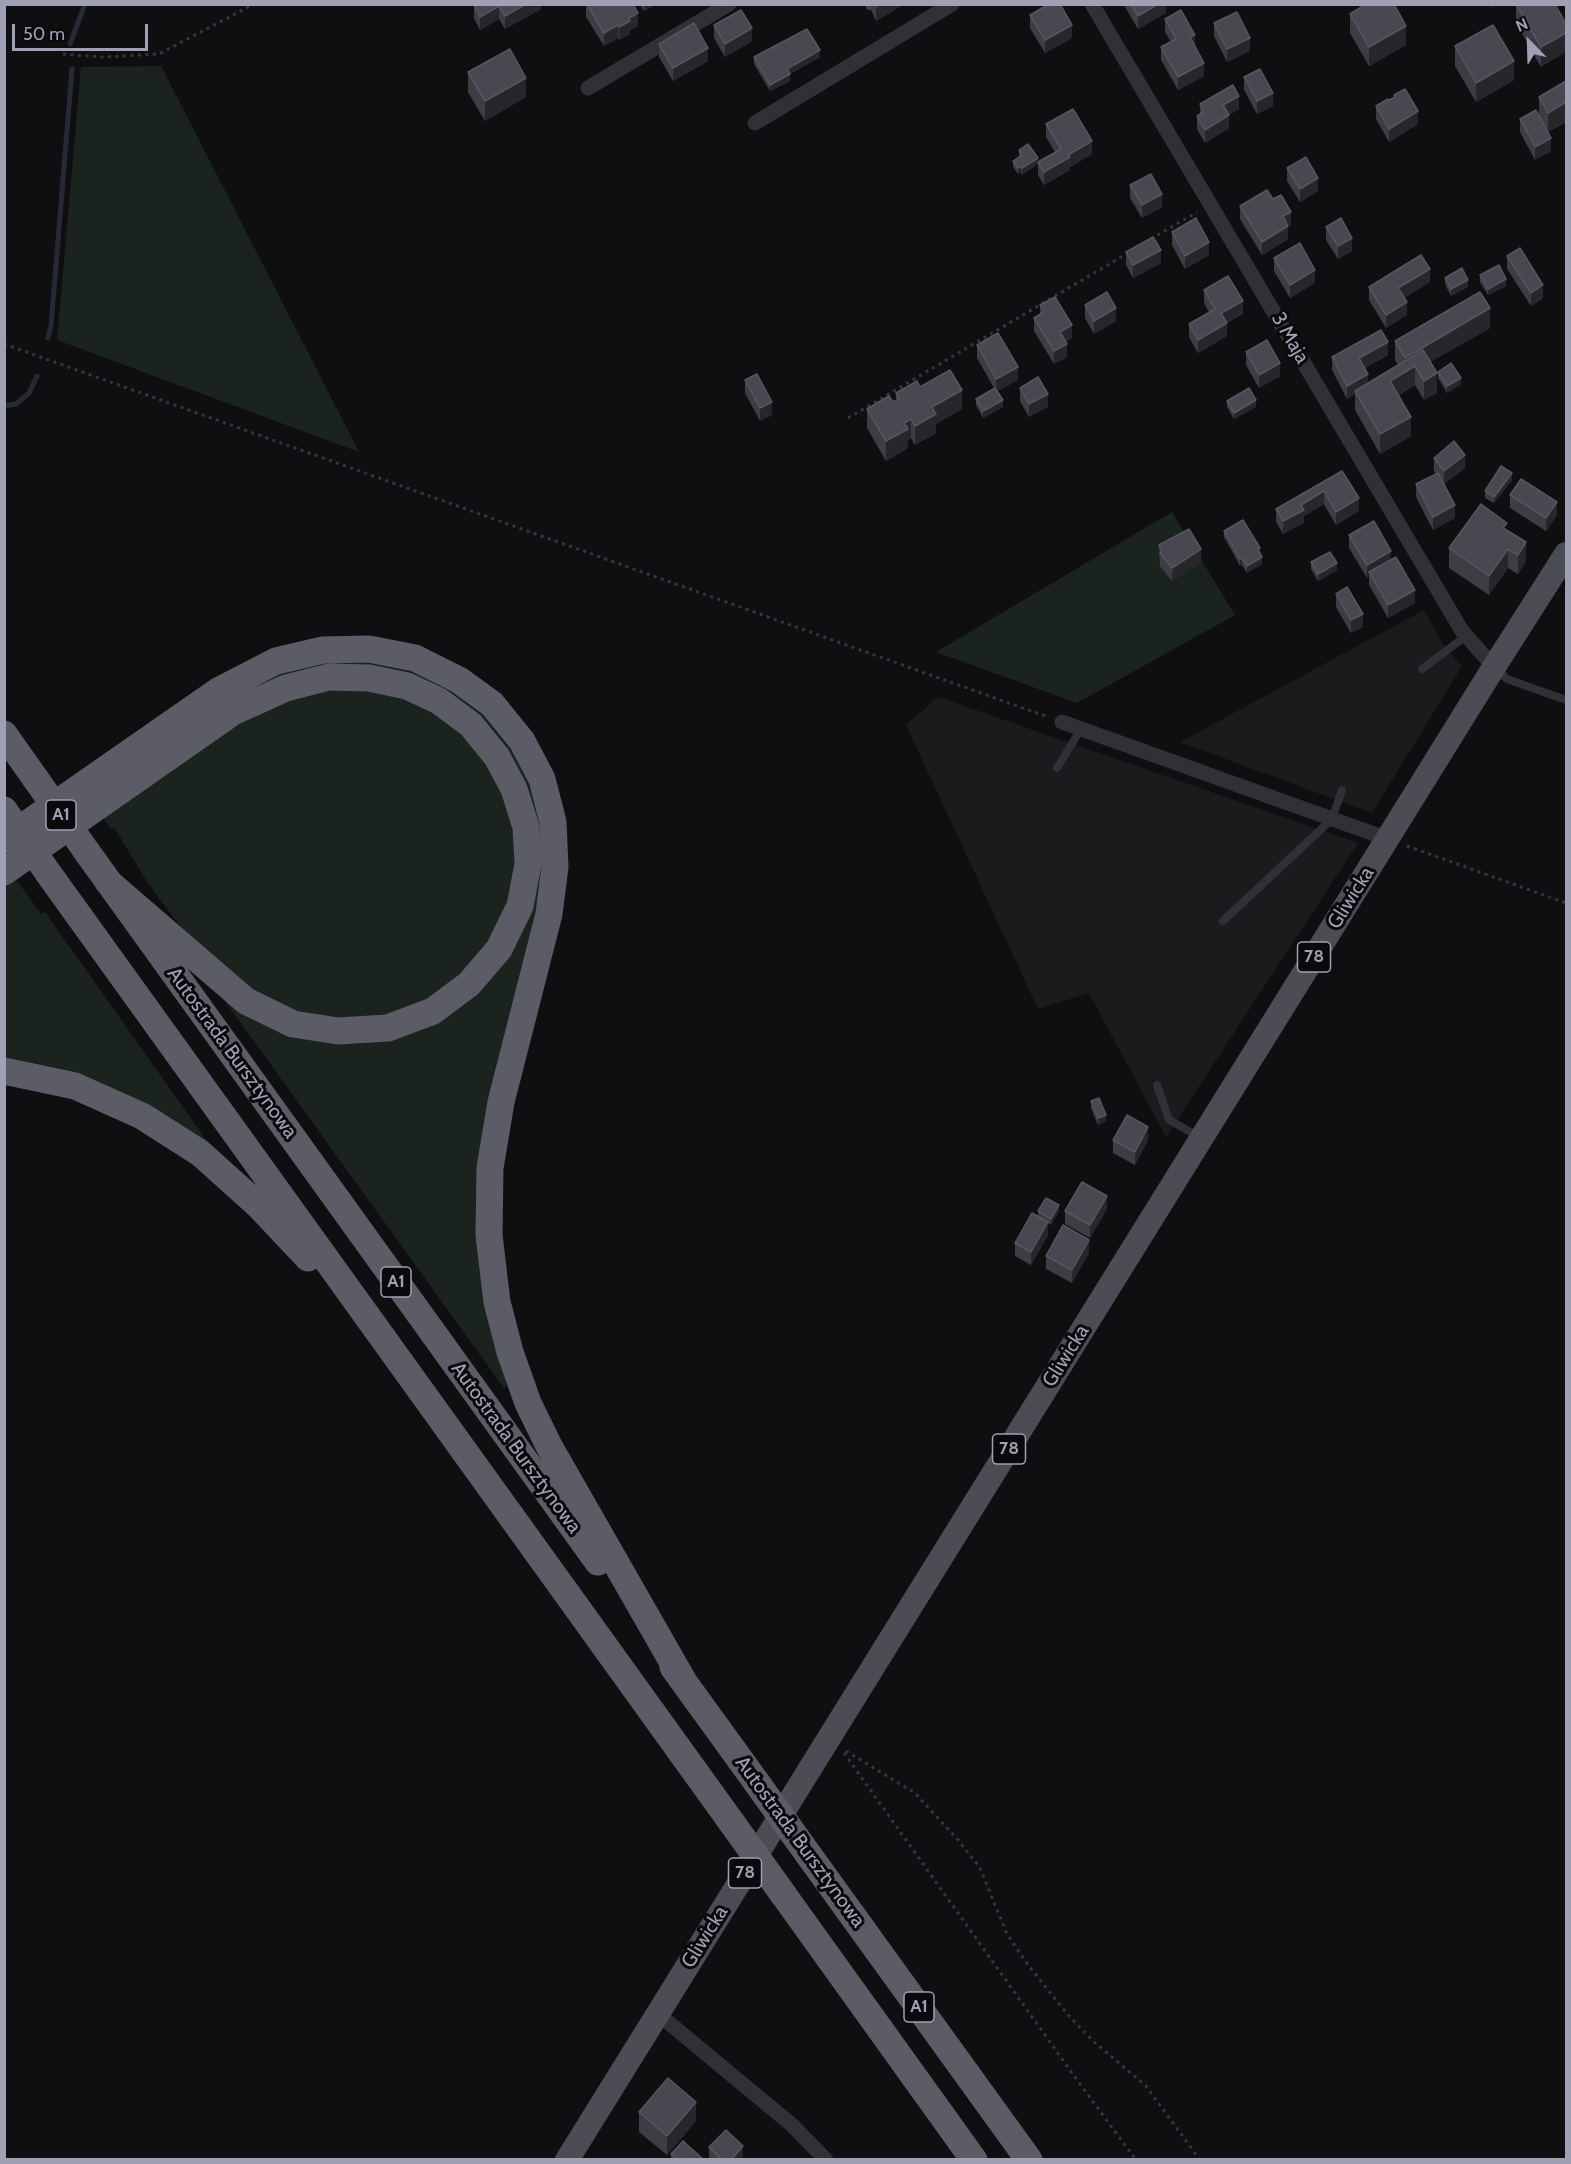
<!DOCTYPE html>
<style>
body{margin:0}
#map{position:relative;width:1571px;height:2164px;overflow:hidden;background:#0f0f11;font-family:Cabin,sans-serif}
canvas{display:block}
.frame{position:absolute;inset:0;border:6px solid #9fa0b3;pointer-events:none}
.north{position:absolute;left:1499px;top:12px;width:60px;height:60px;-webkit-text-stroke:4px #0a0a0c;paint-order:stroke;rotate:337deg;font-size:16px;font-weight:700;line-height:24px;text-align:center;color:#9fa0b3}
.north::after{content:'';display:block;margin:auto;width:21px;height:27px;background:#9fa0b3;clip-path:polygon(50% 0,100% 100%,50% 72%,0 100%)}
.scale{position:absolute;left:12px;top:24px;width:136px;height:27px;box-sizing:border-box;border:3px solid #9fa0b3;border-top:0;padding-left:8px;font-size:18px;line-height:21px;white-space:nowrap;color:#9fa0b3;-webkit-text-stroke:4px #0a0a0c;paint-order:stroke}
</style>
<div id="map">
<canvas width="1571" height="2164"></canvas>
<div class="frame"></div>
<div class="north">N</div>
<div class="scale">50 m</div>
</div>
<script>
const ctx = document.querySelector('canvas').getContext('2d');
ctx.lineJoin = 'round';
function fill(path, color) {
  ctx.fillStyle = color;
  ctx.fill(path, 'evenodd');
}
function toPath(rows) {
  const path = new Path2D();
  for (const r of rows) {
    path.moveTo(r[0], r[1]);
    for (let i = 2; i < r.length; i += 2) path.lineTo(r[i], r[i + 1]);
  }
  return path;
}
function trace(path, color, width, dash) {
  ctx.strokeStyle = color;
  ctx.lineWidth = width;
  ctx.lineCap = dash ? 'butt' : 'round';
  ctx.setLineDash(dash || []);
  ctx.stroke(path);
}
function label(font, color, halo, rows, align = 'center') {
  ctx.font = font + ' Cabin,sans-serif';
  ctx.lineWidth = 6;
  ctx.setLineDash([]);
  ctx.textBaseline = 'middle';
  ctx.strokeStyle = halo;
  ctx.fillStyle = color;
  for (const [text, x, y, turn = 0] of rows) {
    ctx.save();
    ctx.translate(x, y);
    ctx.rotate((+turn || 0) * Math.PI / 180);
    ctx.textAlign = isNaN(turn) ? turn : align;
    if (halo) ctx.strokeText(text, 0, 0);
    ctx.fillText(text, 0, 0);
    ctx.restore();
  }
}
const built = toPath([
 [1424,610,1442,643,1462,666,1372,813,1180,742],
 [938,697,1358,843,1166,1137,1089,993,1038,1009,906,725]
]);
const green = toPath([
 [161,66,215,171,359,452,57,340,81,67],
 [1172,512,1235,615,1077,703,936,652],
 [352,658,413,669,464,696,499,729,528,776,536,800,544,852,537,916,488,1118,509,1385,504,1388,222,997,233,1002,406,1032,525,918,511,762,371,668,182,725,293,667],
 [353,688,411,700,432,710,466,736,496,776,511,819,515,840,514,865,511,887,503,913,491,939,472,965,448,987,426,1000,400,1012,371,1018,325,1018,295,1010,248,988,180,926,147,882,114,827,111,829,101,815,215,736,283,701,315,692],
 [15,878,41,914,45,912,214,1151,5,1061,5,885]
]);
const stream = toPath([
 [70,44,85,4],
 [48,338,51,326,72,69],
 [4,406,16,404,29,393,37,376]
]);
const path = toPath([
 [63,54,102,57,159,54,254,4],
 [1151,239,1197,212],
 [4,344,1048,717],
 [848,418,1128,253],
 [1407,846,1566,903],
 [846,1751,915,1793,958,1840,980,1868,1007,1934,1026,1962,1067,2014,1093,2041,1146,2086,1200,2160],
 [844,1753,1077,2080,1136,2160]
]);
const service = toPath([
 [1422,669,1466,636],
 [1497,670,1507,679,1566,700],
 [1057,768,1081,729],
 [1223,921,1332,819,1342,790],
 [1157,1085,1169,1120,1198,1136]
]);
const minor = toPath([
 [1092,4,1462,631,1494,667],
 [588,88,729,4],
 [755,123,952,4],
 [1062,722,1388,839],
 [657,2013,792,2125,826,2160]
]);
const primary = toPath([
 [567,2160,1494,667,1566,554]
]);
const motorway = toPath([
 [4,734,35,778],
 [4,840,218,691,276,661,323,650,369,649,415,658,459,680,492,704,522,741,542,779,553,822,555,867,549,914,501,1102,490,1168,489,1235,497,1302,510,1352,528,1403,549,1446,684,1682],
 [87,852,598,1562],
 [4,872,233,712,286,688,329,677,369,678,407,686,439,701,471,725,497,757,514,789,526,827,528,864,520,906,499,949,469,984,433,1011,388,1028,338,1031,293,1024,246,1001,108,882],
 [51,877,732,1823],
 [4,1071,75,1086,142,1116,200,1153,259,1206,308,1258],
 [673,1667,757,1783],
 [808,1854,1029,2160],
 [783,1894,974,2160]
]);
const motorwayBridge = toPath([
 [35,778,87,852],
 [4,810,51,877],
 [757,1783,808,1854],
 [732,1823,783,1894]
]);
const wall = toPath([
 [541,4,541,9,505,29,499,19,480,30,474,18,474,5],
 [586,4,638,26,630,30,630,34,619,40,618,38,604,46,586,17],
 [640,4,656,4,644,11],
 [865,4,904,4,876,21,871,10,867,10],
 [1166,4,1166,13,1138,29,1124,5],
 [1516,4,1555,4,1541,67,1516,23],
 [1350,14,1406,45,1369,66,1350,33],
 [1030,15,1072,38,1045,53,1030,28],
 [1165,19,1204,76,1178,90,1161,60,1161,47,1171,42,1165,32],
 [1214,23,1250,51,1227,62,1214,36],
 [714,25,752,41,725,57,714,38],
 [659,44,708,61,673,81,659,57],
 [1455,46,1514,80,1476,102,1455,66],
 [754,57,820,57,790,74,790,81,770,91,754,64],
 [468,72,526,97,485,121,468,92],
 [1244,77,1273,106,1257,114,1244,90],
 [1566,81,1566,122,1548,132,1541,120,1551,151,1535,160,1520,132,1520,119,1539,116,1539,97],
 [1394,95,1418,124,1389,142,1376,119,1376,106,1394,98],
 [1200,104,1239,109,1229,115,1229,128,1205,143,1197,129,1197,116,1200,115],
 [1046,124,1092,154,1070,167,1070,170,1044,185,1038,175,1038,164,1022,175,1021,172,1018,174,1013,167,1013,161,1019,157,1019,150,1038,162,1055,152,1046,137],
 [1287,168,1318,191,1300,202,1287,181],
 [1130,185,1162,207,1142,218,1130,198],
 [1273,199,1291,225,1288,226,1288,239,1262,255,1240,219,1240,206],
 [1326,227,1352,251,1338,259,1326,240],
 [1172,232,1209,255,1185,269,1172,245],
 [1126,252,1161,263,1133,278,1126,265],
 [1507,256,1543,298,1531,306,1507,269],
 [1274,258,1315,283,1290,298,1274,271],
 [1480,275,1506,286,1488,295,1480,282],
 [1445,278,1468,287,1451,296,1445,284],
 [1430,282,1404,298,1407,315,1386,328,1369,300,1369,287],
 [1204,290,1243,314,1227,323,1227,336,1198,353,1189,337,1189,324,1209,312,1204,303],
 [1040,305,1072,338,1065,342,1067,357,1054,364,1034,331,1034,318,1040,314],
 [1085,305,1116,321,1094,334,1085,318],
 [1490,328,1430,362,1437,393,1424,400,1415,385,1399,395,1411,436,1380,454,1355,410,1355,394,1347,399,1332,370,1332,357,1388,355,1365,368,1368,383,1398,365,1395,360,1395,341],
 [977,345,1018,380,997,391,1003,407,983,418,976,405,976,399,994,388,977,358],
 [1246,352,1280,376,1259,388,1246,365],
 [1438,372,1461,384,1447,393,1438,378],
 [745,380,772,415,760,421,745,393],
 [920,387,962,409,936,424,936,433,915,445,911,438,908,440,908,448,886,461,867,428,867,409,893,402,896,401,896,393],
 [1020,388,1048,407,1029,417,1020,401],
 [1227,401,1256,407,1234,419,1227,407],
 [1434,458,1465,468,1444,484,1442,482,1455,518,1433,530,1416,497,1416,484,1436,474,1434,471],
 [1342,471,1359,511,1336,525,1324,504,1304,516,1304,523,1283,534,1276,522,1276,509],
 [1512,480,1494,503,1485,498,1485,491],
 [1510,495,1557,515,1546,531,1510,508],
 [1507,530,1526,561,1518,574,1508,568,1489,595,1449,568,1449,548],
 [1224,531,1260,553,1262,564,1247,573,1242,565,1240,566,1224,537],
 [1349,535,1391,560,1415,603,1388,618,1369,585,1369,576,1367,578,1349,548],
 [1159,545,1201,562,1172,581,1160,566],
 [1311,562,1337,570,1318,581,1311,569],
 [1336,594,1363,627,1351,633,1336,607],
 [1091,1101,1106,1121,1098,1125,1091,1108],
 [1113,1140,1148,1140,1135,1165,1113,1153],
 [1107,1209,1090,1238,1065,1224,1065,1211],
 [1038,1211,1059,1211,1051,1225,1048,1223,1048,1235,1031,1265,1015,1256,1015,1243,1038,1216],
 [1089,1253,1072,1283,1046,1269,1046,1256],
 [639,2112,696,2121,667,2155,639,2132],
 [709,2147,743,2159,709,2160],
 [671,2154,704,2160,671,2160]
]);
const shadedWall = toPath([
 [526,4,541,4,541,9,505,29,505,16],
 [644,4,656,4,644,11],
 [882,4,904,4,876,21,876,8],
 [1158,4,1166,4,1166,13,1138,29,1138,16],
 [1490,4,1496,4,1490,8],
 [499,6,499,19,480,30,480,17],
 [638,13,638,26,630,30,630,34,619,40,619,27,629,18],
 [618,25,618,38,604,46,604,33],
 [1072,25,1072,38,1045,53,1045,40],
 [1406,26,1406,45,1369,66,1369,47],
 [752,28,752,41,725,57,725,44],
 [1566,33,1566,52,1541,67,1541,47],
 [1195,35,1195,48,1190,37],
 [1250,38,1250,51,1227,62,1227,49],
 [708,48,708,61,673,81,673,68],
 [820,50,820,57,787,75,787,69],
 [1514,61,1514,80,1476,102,1476,83],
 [1204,63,1204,76,1178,90,1178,77],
 [790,74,790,81,770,91,770,85],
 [526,78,526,97,485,121,485,101],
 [1273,93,1273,106,1257,114,1257,101],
 [1239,96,1239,109,1223,118,1223,105],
 [1566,102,1566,121,1548,132,1548,113],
 [1418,111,1418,124,1389,142,1389,129],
 [1229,115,1229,128,1205,143,1205,130],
 [1551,138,1551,151,1535,160,1535,147],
 [1092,141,1092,154,1070,167,1070,170,1044,185,1044,172,1068,155],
 [1038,158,1038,164,1022,175,1022,168],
 [1021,166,1021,172,1018,174,1018,168],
 [1318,178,1318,191,1300,202,1300,189],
 [1162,194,1162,207,1142,218,1142,205],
 [1291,212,1291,225,1288,226,1288,239,1262,255,1262,242,1283,216],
 [1352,238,1352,251,1338,259,1338,246],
 [1209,242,1209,255,1185,269,1185,256],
 [1161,250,1161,263,1133,278,1133,265],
 [1430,269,1430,282,1398,301,1398,288],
 [1315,270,1315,283,1290,298,1290,285],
 [1506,279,1506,286,1488,295,1488,289],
 [1468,280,1468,287,1451,296,1451,289],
 [1543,285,1543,298,1531,306,1531,293],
 [1243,301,1243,314,1221,326,1221,313],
 [1407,302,1407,315,1386,328,1386,315],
 [1116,308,1116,321,1094,334,1094,321],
 [1490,308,1490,328,1417,370,1415,366,1415,385,1390,400,1390,381,1405,372,1405,358],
 [1227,323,1227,336,1198,353,1198,340],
 [1072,325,1072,338,1060,345,1060,332],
 [1388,342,1388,355,1359,371,1359,358],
 [1067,344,1067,357,1054,364,1054,351],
 [1280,363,1280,376,1259,388,1259,375],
 [1018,367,1018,380,996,392,996,379],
 [1437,373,1437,393,1424,400,1424,381],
 [1368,374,1368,387,1355,391,1355,394,1347,399,1347,386],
 [1461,378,1461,384,1447,393,1447,386],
 [962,390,962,409,936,424,936,433,915,445,915,426,932,407],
 [1048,394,1048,407,1029,417,1029,404],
 [1003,400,1003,407,983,418,983,411],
 [1256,400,1256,407,1234,419,1234,413],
 [772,402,772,415,760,421,760,408],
 [1411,417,1411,436,1380,454,1380,434],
 [911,419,911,438,908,440,908,448,886,461,886,441,904,423],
 [1465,455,1465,468,1444,484,1444,471],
 [1512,473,1512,480,1494,503,1494,497],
 [1324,491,1324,504,1304,516,1304,523,1283,534,1283,521,1301,505],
 [1359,498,1359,511,1336,525,1336,512],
 [1557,502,1557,515,1546,531,1546,518],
 [1455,505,1455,518,1433,530,1433,517],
 [1526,542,1526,561,1518,574,1518,555],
 [1201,549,1201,562,1172,581,1172,568],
 [1508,549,1508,568,1489,595,1489,576],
 [1391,551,1391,564,1369,572,1369,576,1367,578,1367,565],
 [1262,557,1262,564,1247,573,1247,566],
 [1242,558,1242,565,1240,566,1240,559],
 [1337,563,1337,570,1318,581,1318,574],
 [1415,590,1415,603,1388,618,1388,605],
 [1363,614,1363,627,1351,633,1351,620],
 [1106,1115,1106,1121,1098,1125,1098,1118],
 [1148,1127,1148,1140,1135,1165,1135,1152],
 [1107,1196,1107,1209,1090,1238,1090,1225],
 [1059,1205,1059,1211,1051,1225,1051,1219],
 [1048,1222,1048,1235,1031,1265,1031,1252],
 [1089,1240,1089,1253,1072,1283,1072,1270],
 [696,2102,696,2121,667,2155,667,2136],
 [743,2146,743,2160,731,2160]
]);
const building = toPath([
 [475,4,526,4,505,16,499,6,480,17,474,5,475,4],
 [587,4,633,4,638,13,629,18,630,21,619,27,618,25,604,33,587,4],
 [1049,4,1060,4,1072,25,1045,40,1030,15,1049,4],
 [1131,4,1158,4,1138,16,1131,4],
 [1366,4,1394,4,1406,26,1369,47,1350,14,1366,4],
 [1516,4,1555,4,1566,24,1566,33,1541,47,1516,4],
 [741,10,752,28,725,44,714,25,741,10],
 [1181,10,1195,35,1190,37,1204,63,1178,77,1161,47,1176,39,1165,19,1181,10],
 [1237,12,1250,38,1227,49,1214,23,1237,12],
 [694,23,708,48,673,68,659,44,694,23],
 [1493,25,1514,61,1476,83,1455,46,1493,25],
 [807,29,820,50,787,69,790,74,770,85,754,57,807,29],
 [510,49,526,78,485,101,468,72,510,49],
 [1260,69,1273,93,1257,101,1244,77,1260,69],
 [1566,81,1566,102,1548,113,1539,97,1566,81],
 [1233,85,1239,96,1223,105,1229,115,1205,130,1197,116,1204,112,1200,104,1233,85],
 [1405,89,1418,111,1389,129,1376,106,1388,99,1389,100,1395,97,1394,95,1405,89],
 [1073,109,1092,141,1068,155,1070,157,1044,172,1038,162,1061,149,1046,124,1073,109],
 [1536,110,1551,138,1535,147,1520,119,1536,110],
 [1028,144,1038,158,1022,168,1021,166,1018,168,1013,161,1022,155,1019,150,1028,144],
 [1306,157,1318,178,1300,189,1287,168,1306,157],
 [1151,174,1162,194,1142,205,1130,185,1151,174],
 [1267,190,1273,199,1281,195,1291,212,1283,216,1288,226,1262,242,1240,206,1267,190],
 [1196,218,1209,242,1185,256,1172,232,1196,218],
 [1341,218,1352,238,1338,246,1326,227,1341,218],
 [1153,237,1161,250,1133,265,1126,252,1153,237],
 [1300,243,1315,270,1290,285,1274,258,1300,243],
 [1520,248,1543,285,1531,293,1507,256,1520,248],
 [1421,255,1430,269,1398,288,1407,302,1386,315,1369,287,1421,255],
 [1499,265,1506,279,1488,289,1480,275,1499,265],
 [1462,268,1468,280,1451,289,1445,278,1462,268],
 [1228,276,1243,301,1221,313,1227,323,1198,340,1189,324,1215,309,1204,290,1228,276],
 [1107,292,1116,308,1094,321,1085,305,1107,292],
 [1480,292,1490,308,1405,358,1395,341,1480,292],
 [1055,297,1072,325,1060,332,1067,344,1054,351,1034,318,1044,312,1040,305,1055,297],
 [1381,330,1388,342,1359,358,1368,374,1347,386,1332,357,1381,330],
 [998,333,1018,367,996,379,977,345,998,333],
 [1267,340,1280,363,1259,375,1246,352,1267,340],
 [1423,350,1437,373,1424,381,1415,366,1390,381,1411,417,1380,434,1355,391,1423,350],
 [1451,363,1461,378,1447,386,1438,372,1451,363],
 [950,370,962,390,932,407,936,414,915,426,911,419,904,423,908,429,886,441,867,409,889,396,893,402,899,399,896,393,917,381,920,387,950,370],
 [757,374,772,402,760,408,745,380,757,374],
 [1038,377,1048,394,1029,404,1020,388,1038,377],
 [995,388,1003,400,983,411,976,399,995,388],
 [1249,388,1256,400,1234,413,1227,401,1249,388],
 [1454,441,1465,455,1444,471,1434,458,1454,441],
 [1501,466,1512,473,1494,497,1485,491,1501,466],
 [1342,471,1359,498,1336,512,1324,491,1301,505,1304,510,1283,521,1276,509,1342,471],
 [1438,473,1455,505,1433,517,1416,484,1438,473],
 [1521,479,1557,502,1546,518,1510,495,1521,479],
 [1481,504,1507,523,1503,528,1526,542,1518,555,1508,549,1489,576,1449,548,1481,504],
 [1243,520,1260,548,1258,549,1262,557,1247,566,1242,558,1240,559,1224,531,1243,520],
 [1374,521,1391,551,1367,565,1349,535,1374,521],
 [1189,529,1201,549,1172,568,1160,553,1162,552,1159,545,1189,529],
 [1330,552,1337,563,1318,574,1311,562,1330,552],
 [1396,557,1415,590,1388,605,1369,572,1396,557],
 [1347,587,1363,614,1351,620,1336,594,1347,587],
 [1099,1098,1106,1115,1098,1118,1091,1101,1099,1098],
 [1127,1115,1148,1127,1135,1152,1113,1140,1127,1115],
 [1082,1182,1107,1196,1090,1225,1065,1211,1082,1182],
 [1046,1198,1059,1205,1051,1219,1038,1211,1046,1198],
 [1032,1213,1048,1222,1031,1252,1015,1243,1032,1213],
 [1063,1225,1089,1240,1072,1270,1046,1256,1063,1225],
 [668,2078,696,2102,667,2136,639,2112,668,2078],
 [726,2130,743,2146,731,2160,722,2160,709,2147,726,2130],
 [683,2141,704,2160,678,2160,671,2154,683,2141]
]);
const shields = [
 [61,815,30],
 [1314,957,33],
 [396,1282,30],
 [1009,1449,33],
 [745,1873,33],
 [919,2007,30]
];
const shieldNames = [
 ["A1",61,815],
 ["78",1314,957],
 ["A1",396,1282],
 ["78",1009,1449],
 ["78",745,1873],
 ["A1",919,2007]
];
const streetNames = [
 ["3 Maja",1290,338,60],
 ["Gliwicka",1351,898,-58],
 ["Autostrada Bursztynowa",232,1053,54],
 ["Gliwicka",1066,1356,-58],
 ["Autostrada Bursztynowa",516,1448,54],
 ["Autostrada Bursztynowa",800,1842,54],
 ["Gliwicka",705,1937,-58]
];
fill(built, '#1b1b1e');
fill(green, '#1b231e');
trace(stream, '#252a35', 5);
trace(path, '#36363d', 3, [3, 4.5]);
trace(service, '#303036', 8);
trace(minor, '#303036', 15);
trace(primary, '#4c4c55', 24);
trace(motorway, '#5c5c67', 27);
trace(motorwayBridge, '#5c5c67', 27);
fill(wall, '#3e3d44');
fill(shadedWall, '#27262b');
fill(building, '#494850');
trace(building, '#565660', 1.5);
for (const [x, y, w] of shields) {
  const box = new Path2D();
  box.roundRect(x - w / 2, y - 15, w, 30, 4.5);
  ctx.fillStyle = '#0a0a0c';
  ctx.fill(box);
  trace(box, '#9fa0b3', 1.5);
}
label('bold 18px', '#9fa0b3', null, shieldNames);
label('20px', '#9fa0b3', '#0a0a0c', streetNames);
</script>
